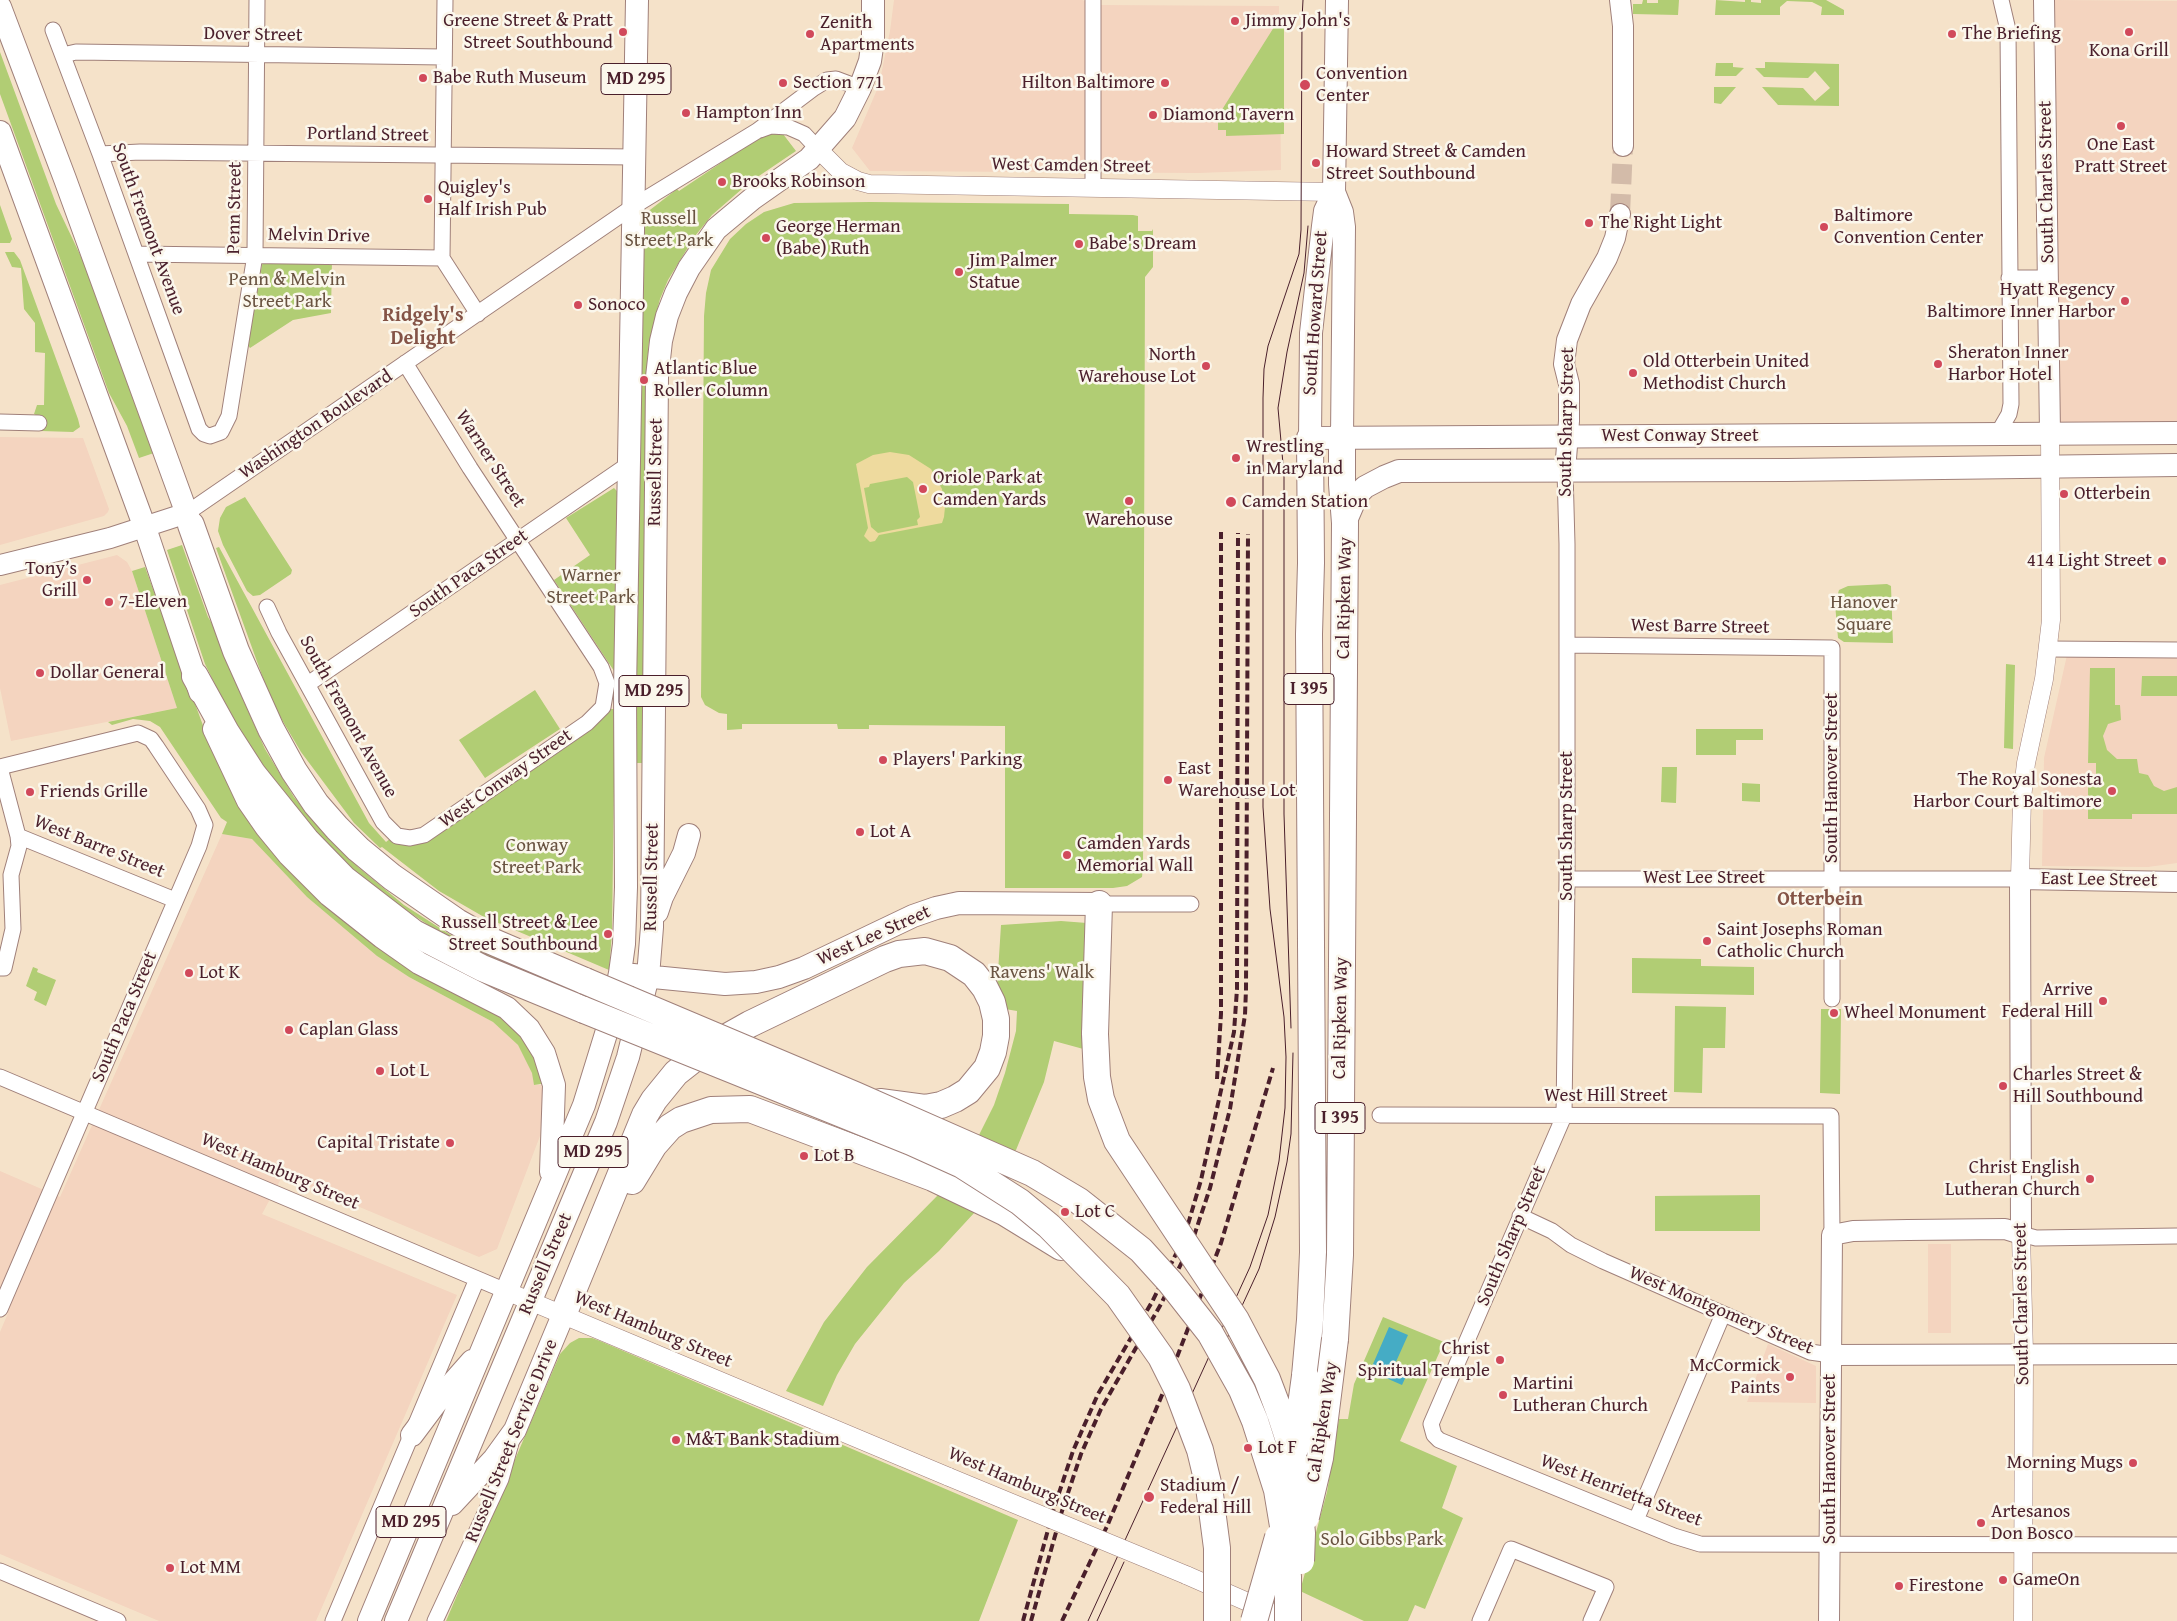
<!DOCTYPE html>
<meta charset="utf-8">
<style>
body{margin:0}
canvas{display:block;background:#f5e2c9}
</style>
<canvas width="2177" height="1621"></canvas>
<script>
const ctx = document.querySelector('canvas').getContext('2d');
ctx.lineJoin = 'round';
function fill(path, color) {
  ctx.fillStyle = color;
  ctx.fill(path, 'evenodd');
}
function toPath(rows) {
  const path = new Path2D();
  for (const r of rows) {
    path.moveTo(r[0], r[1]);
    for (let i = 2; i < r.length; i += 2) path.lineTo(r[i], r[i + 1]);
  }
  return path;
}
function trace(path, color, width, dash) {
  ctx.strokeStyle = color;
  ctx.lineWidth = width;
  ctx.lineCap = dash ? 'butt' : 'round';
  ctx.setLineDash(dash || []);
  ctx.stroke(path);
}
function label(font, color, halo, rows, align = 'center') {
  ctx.font = font + ' "Gentium Book Plus",serif';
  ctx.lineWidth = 5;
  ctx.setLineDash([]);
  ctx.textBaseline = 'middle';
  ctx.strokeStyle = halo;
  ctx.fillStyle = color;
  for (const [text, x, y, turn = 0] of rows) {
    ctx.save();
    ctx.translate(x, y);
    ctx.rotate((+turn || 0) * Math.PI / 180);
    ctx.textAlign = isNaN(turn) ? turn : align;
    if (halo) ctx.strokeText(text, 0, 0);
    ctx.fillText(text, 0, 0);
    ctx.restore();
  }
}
const built = toPath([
 [894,0,1082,0,1097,5,1279,6,1281,170,1198,173,870,171,852,148,879,85,890,31],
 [2052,0,2177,1,2177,423,2057,425,2058,148],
 [0,437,83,438,109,509,108,512,104,516,0,545],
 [117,555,127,562,132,571,177,708,11,741,0,688,0,585],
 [2067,655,2177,657,2177,863,2148,867,2042,866,2044,758],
 [222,834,252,839,307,897,377,956,409,977,493,1022,518,1045,533,1073,534,1085,541,1085,543,1094,540,1136,497,1249,479,1257,283,1175,262,1214,457,1295,316,1621,159,1621,0,1554,0,1332,8,1313,0,1310,0,1171,60,1197],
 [1928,1244,1951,1244,1951,1333,1928,1333],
 [1768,1344,1816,1366,1816,1403,1747,1402]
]);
const green = toPath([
 [1643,0,1647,0,1647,3,1658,3,1658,0,1679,0,1678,15,1633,14,1633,4,1642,4],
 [1716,0,1745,2,1745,0,1751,0,1751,2,1761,3,1761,0,1826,0,1844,10,1844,15,1821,15,1822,7,1812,2,1787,1,1780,7,1780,15,1715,15],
 [1281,16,1284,16,1284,134,1226,136,1226,130,1218,130,1218,116],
 [0,52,56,204,84,263,154,453,139,458,127,426,109,393,0,94],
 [1765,62,1839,64,1839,106,1778,105,1762,87,1803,88,1815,101,1830,88,1815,71,1808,78,1764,77,1755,68,1765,68],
 [1716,63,1733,63,1733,67,1744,68,1736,76,1715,76],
 [1714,87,1736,87,1721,104,1714,103],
 [772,133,783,134,796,151,750,182,712,215,695,236,668,280,660,299,649,342,647,363,642,763,635,763,644,220,646,213,677,189,679,191,761,136],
 [870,202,1069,204,1069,214,1133,215,1138,216,1138,231,1152,231,1153,229,1153,267,1145,277,1143,867,1142,877,1127,886,1113,888,1005,888,1005,726,869,725,869,729,838,729,837,724,742,724,742,729,727,730,727,714,719,713,705,705,701,697,704,316,706,293,711,270,730,239,746,224,764,212,794,203],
 [0,205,12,239,10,243,0,243],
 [5,252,14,252,20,260,78,419,80,427,73,432,41,431,41,418,34,414,37,405,44,405,45,353,35,352,35,323,24,309,21,268,12,267],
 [263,260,332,260,331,313,293,320,250,348,247,344],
 [614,488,617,491,616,674,554,580,590,555,566,518],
 [245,497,292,570,291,574,260,595,253,596,247,591,223,545,218,531,220,518,226,507],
 [182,545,208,617,222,640,242,697,265,749,294,797,316,824,358,867,404,905,457,939,537,977,537,981,439,932,395,903,360,876,320,839,289,803,239,733,205,664,167,550],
 [219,547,369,823,386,842,391,838,413,843,608,709,615,709,612,933,609,970,484,917,439,891,382,847,380,848,354,823,301,752,272,703,216,548],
 [145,567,205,731,246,812,492,1008,530,1044,547,1083,534,1085,532,1073,518,1045,493,1022,409,977,377,956,307,897,252,839,222,834,227,822,221,818,160,727,150,721,133,719,112,725,108,722,177,708,132,571],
 [1887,584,1891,586,1893,643,1844,642,1838,638,1835,604,1839,590,1848,586],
 [2006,664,2015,665,2013,749,2004,748],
 [2090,668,2115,668,2115,705,2120,705,2121,720,2108,724,2103,736,2107,750,2117,759,2137,759,2139,773,2148,775,2154,786,2164,791,2177,787,2177,814,2132,814,2132,819,2088,819,2088,783,2096,783,2096,763,2088,763],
 [2142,676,2177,676,2177,696,2141,696],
 [535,690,560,729,485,778,459,740],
 [1696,729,1763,729,1763,740,1736,740,1736,755,1696,755],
 [1662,767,1677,767,1676,803,1661,802],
 [1742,783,1760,784,1760,802,1742,801],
 [1061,921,1087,923,1087,1050,1054,1041,1044,1082,1016,1150,975,1212,939,1251,904,1283,855,1344,837,1375,823,1406,786,1391,824,1322,867,1267,939,1194,979,1135,994,1105,1005,1073,1016,1031,1017,1011,1005,1009,997,988,1001,925],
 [1632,958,1701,959,1701,966,1754,967,1754,995,1632,993],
 [33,967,38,969,37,972,56,980,46,1006,34,1000,37,992,26,986],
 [1675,1006,1726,1007,1725,1048,1703,1048,1702,1093,1674,1092],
 [1821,1009,1841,1009,1840,1094,1820,1093],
 [1760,1195,1760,1231,1655,1231,1655,1196],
 [1383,1317,1444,1342,1400,1441,1457,1466,1442,1508,1463,1518,1425,1609,1415,1605,1408,1621,1364,1621,1300,1591,1327,1492,1339,1419,1348,1419,1354,1384],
 [579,1338,592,1338,600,1341,1018,1520,979,1621,446,1621,560,1354,570,1343]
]);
const sand = toPath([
 [890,452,909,455,931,469,942,489,945,507,944,517,942,523,879,535,875,541,870,542,864,536,868,528,856,464,873,455],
 [907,477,913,482,920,517,917,520,918,525,878,533,871,527,864,488,869,487,870,484]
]);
const water = toPath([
 [1389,1327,1408,1335,1395,1364,1409,1370,1402,1385,1370,1371]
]);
const secondaryTunnel = toPath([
 [1620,214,1623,146]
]);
const minor = toPath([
 [445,0,442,258,478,314],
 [1093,0,1093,188],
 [53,30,100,154,199,429,204,434,210,436,221,432,229,416,255,255,257,0],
 [63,55,76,52,444,57],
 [760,130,771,126,788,127,804,134,819,150],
 [100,154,140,152,635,157],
 [136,254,442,258],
 [2009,278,2048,278],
 [0,422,39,423],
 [1998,433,2009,414,2011,404,2008,30,2001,0],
 [1565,471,1567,544,1567,879,1564,1116,1431,1424,1434,1435,1439,1440,1674,1536,1700,1544,2177,1545],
 [187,513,634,206,757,131,814,88,827,80,836,79,860,88],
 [267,607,279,633,383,822,397,836,410,838,424,835,587,723,603,707,607,683,601,667,470,468,405,363],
 [1567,645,1832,648,1832,999],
 [2049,649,2177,650],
 [308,684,629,464],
 [0,767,138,733,151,739,156,746,198,809,205,825,199,846,0,1309],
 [0,768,18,836,175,900],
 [1567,879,2020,879],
 [1099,904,1191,904],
 [0,968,4,968,13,929,11,875,19,846,18,836],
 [0,1077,506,1291],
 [1380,1115,1831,1116,1832,1235],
 [1520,1216,1552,1231,1571,1245,1603,1261,1810,1352,1831,1355],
 [2021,1234,2036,1238,2177,1236],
 [1636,1520,1723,1314],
 [0,1571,118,1621],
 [333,1621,477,1279],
 [435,1621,501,1479,511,1443],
 [1480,1621,1511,1549,1606,1587,1591,1621]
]);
const tertiary = toPath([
 [819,150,841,172,858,181,869,184,1334,192],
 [2020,879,2022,798,2026,763,2044,679,2051,620,2050,433],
 [2021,1234,2024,1354,2023,1621],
 [506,1291,949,1477],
 [1186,1575,1291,1621]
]);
const secondary = toPath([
 [1620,0,1623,26,1623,146],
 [2044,0,2050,433],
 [1565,471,1569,421,1569,384,1564,364,1567,340,1581,304,1607,258,1615,238,1620,214],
 [0,565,110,538,187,513],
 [1831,1355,2177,1354],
 [1829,1621,1832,1235,1853,1231,1908,1230,2005,1229,2021,1234,2020,879,2177,882]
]);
const primary = toPath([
 [1337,0,1334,192,1342,212,1344,227,1342,438],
 [0,7,65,179,191,525],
 [0,132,145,528,200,692],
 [1334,192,1325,211,1323,226,1311,333,1310,438,2177,433],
 [1345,523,1357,495,1365,487,1384,477,1399,471,1409,471,1787,470,2177,465],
 [214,729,248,801,266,827,289,855,329,895,382,937,419,963,507,1008,529,1029,544,1053,554,1085,551,1172],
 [657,912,662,897,684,853,689,835],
 [633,975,725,984,756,982,779,977,804,968,913,916,936,908,959,903,1099,904],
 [412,1435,442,1395,472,1361],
 [452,1504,494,1459,515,1430,563,1315],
 [369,1621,584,1105,609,1024,620,973,624,944,626,887,625,690,637,0],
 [396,1621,606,1122,628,1057,648,976,652,927,657,377,661,341,667,316,676,293,689,268,716,229,752,199,809,159,845,118,860,88,870,61,873,40,873,0]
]);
const motorway = toPath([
 [191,525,236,651,271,729,294,771,316,804,337,828,358,849,392,877,457,922,491,941,585,981],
 [195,676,226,732,253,774,306,840,344,879,414,933,482,968,584,1010],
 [1095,1034,1099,904],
 [632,1181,654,1145,670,1127,681,1120,711,1110,750,1109,933,1178,1004,1212,1061,1247],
 [563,1315,645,1115,654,1100,676,1073,709,1047,750,1024,885,959,899,954,925,951,950,958,974,974,985,988,992,1002,996,1019,996,1036,993,1052,987,1068,968,1091,955,1099,941,1105,925,1108,880,1102],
 [1335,1339,1340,1255,1345,523,1342,484,1342,438],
 [1305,1376,1310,1320,1313,1252,1309,634,1311,563,1310,438]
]);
const tram = toPath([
 [1291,1028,1284,814,1284,475,1278,408,1287,352,1304,273,1308,226],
 [1217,1360,1259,1269,1275,1217,1287,1162,1291,1134,1293,1053],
 [1088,1621,1250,1267,1268,1215,1279,1161,1285,1108,1286,1057,1284,1017,1270,909,1263,807,1263,398,1264,369,1268,346,1299,254,1301,230,1302,19,1303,0],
 [1097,1621,1124,1562]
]);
const rail = toPath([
 [1217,1079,1221,1014,1221,532],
 [1023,1621,1054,1508,1073,1451,1098,1394,1152,1302,1184,1238,1201,1180,1234,1032,1237,989,1238,533],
 [1031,1621,1062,1511,1081,1454,1101,1409,1161,1304,1192,1242,1210,1188,1230,1109,1245,1015,1246,989,1248,534],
 [1062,1621,1108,1524,1167,1383,1221,1243,1273,1068]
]);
const tertiaryBridge = toPath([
 [949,1477,1186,1575]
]);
const motorwayBridge = toPath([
 [585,981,855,1095,1032,1173,1079,1201,1141,1250,1170,1282,1210,1333,1242,1390,1255,1421,1277,1490,1284,1532,1288,1577,1288,1621],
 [584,1010,911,1142,962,1165,1020,1202,1049,1226,1118,1296,1161,1357,1177,1389,1200,1450,1209,1487,1217,1548,1217,1621],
 [1095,1034,1097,1077,1101,1099,1117,1141,1236,1320,1267,1379,1281,1416,1292,1450,1297,1484,1302,1533,1301,1561],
 [1295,1449,1305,1376],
 [1306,1517,1320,1458,1335,1339],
 [1254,1621,1278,1537]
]);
const markers = [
 [1235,21,5,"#d1495b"],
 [623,32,5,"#d1495b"],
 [2129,32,5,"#d1495b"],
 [810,34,5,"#d1495b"],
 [1952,34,5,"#d1495b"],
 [423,78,5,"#d1495b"],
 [783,83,5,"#d1495b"],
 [1165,83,5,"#d1495b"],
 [1305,85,6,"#d1495b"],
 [686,113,5,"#d1495b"],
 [1153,115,5,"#d1495b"],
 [2121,126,5,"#d1495b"],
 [1316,163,5,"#d1495b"],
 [722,182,5,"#d1495b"],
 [428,199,5,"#d1495b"],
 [1589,223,5,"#d1495b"],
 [1824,227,5,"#d1495b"],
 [766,238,5,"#d1495b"],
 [1079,244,5,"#d1495b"],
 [959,272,5,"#d1495b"],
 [2125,301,5,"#d1495b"],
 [578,305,5,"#d1495b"],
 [1938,364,5,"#d1495b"],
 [1206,366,5,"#d1495b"],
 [1633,373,5,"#d1495b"],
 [644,380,5,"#d1495b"],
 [1236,458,5,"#d1495b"],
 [923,489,5,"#d1495b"],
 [2064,494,5,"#d1495b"],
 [1129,501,5,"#d1495b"],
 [1231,502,6,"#d1495b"],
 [2162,561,5,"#d1495b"],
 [87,580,5,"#d1495b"],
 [109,602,5,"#d1495b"],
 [40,673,5,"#d1495b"],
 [883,760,5,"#d1495b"],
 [1168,780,5,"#d1495b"],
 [2112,791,5,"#d1495b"],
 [30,792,5,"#d1495b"],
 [860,832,5,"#d1495b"],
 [1067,855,5,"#d1495b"],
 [608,934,5,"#d1495b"],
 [1707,941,5,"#d1495b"],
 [189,973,5,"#d1495b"],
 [2103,1001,5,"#d1495b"],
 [1834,1013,5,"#d1495b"],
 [289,1030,5,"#d1495b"],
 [380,1071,5,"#d1495b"],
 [2003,1086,5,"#d1495b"],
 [450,1143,5,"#d1495b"],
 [804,1156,5,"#d1495b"],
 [2090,1179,5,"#d1495b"],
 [1065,1212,5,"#d1495b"],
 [1500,1360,5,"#d1495b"],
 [1790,1377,5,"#d1495b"],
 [1503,1395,5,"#d1495b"],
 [676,1440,5,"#d1495b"],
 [1248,1448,5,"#d1495b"],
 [2133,1463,5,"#d1495b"],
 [1149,1497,6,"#d1495b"],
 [1981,1523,5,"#d1495b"],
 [170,1568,5,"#d1495b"],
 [2003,1580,5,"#d1495b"],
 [1899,1586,5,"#d1495b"]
];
const shields = [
 [636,79,70],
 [1309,689,50],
 [654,691,70],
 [1340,1118,50],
 [593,1152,70],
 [411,1522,70]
];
const shieldNames = [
 ["MD 295",636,79],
 ["I 395",1309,689],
 ["MD 295",654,691],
 ["I 395",1340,1118],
 ["MD 295",593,1152],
 ["MD 295",411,1522]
];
const poiNames = [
 ["Greene Street & Pratt",613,21,"right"],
 ["Street Southbound",613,43,"right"],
 ["Jimmy John's",1245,21],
 ["Zenith",820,23],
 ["Apartments",820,45],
 ["The Briefing",1962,34],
 ["Kona Grill",2129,51,"center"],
 ["Convention",1316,74],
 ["Center",1316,96],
 ["Babe Ruth Museum",433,78],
 ["Section 771",793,83],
 ["Hilton Baltimore",1155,83,"right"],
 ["Hampton Inn",696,113],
 ["Diamond Tavern",1163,115],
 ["One East",2121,145,"center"],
 ["Pratt Street",2121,167,"center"],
 ["Howard Street & Camden",1326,152],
 ["Street Southbound",1326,174],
 ["Brooks Robinson",732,182],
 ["Quigley's",438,188],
 ["Half Irish Pub",438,210],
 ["Baltimore",1834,216],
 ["Convention Center",1834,238],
 ["The Right Light",1599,223],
 ["George Herman",776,227],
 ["(Babe) Ruth",776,249],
 ["Babe's Dream",1089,244],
 ["Jim Palmer",969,261],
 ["Statue",969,283],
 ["Hyatt Regency",2115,290,"right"],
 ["Baltimore Inner Harbor",2115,312,"right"],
 ["Sonoco",588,305],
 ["Sheraton Inner",1948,353],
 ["Harbor Hotel",1948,375],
 ["North",1196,355,"right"],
 ["Warehouse Lot",1196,377,"right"],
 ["Old Otterbein United",1643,362],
 ["Methodist Church",1643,384],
 ["Atlantic Blue",654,369],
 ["Roller Column",654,391],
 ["Wrestling",1246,447],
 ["in Maryland",1246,469],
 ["Oriole Park at",933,478],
 ["Camden Yards",933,500],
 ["Otterbein",2074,494],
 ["Camden Station",1242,502],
 ["Warehouse",1129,520,"center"],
 ["414 Light Street",2152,561,"right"],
 ["Tony’s",77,569,"right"],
 ["Grill",77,591,"right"],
 ["7-Eleven",119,602],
 ["Dollar General",50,673],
 ["Players' Parking",893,760],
 ["East",1178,769],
 ["Warehouse Lot",1178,791],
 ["The Royal Sonesta",2102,780,"right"],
 ["Harbor Court Baltimore",2102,802,"right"],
 ["Friends Grille",40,792],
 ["Lot A",870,832],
 ["Camden Yards",1077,844],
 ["Memorial Wall",1077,866],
 ["Russell Street & Lee",598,923,"right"],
 ["Street Southbound",598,945,"right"],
 ["Saint Josephs Roman",1717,930],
 ["Catholic Church",1717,952],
 ["Lot K",199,973],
 ["Arrive",2093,990,"right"],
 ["Federal Hill",2093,1012,"right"],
 ["Wheel Monument",1844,1013],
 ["Caplan Glass",299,1030],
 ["Lot L",390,1071],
 ["Charles Street &",2013,1075],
 ["Hill Southbound",2013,1097],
 ["Capital Tristate",440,1143,"right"],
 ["Lot B",814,1156],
 ["Christ English",2080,1168,"right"],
 ["Lutheran Church",2080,1190,"right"],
 ["Lot C",1075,1212],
 ["Christ",1490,1349,"right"],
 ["Spiritual Temple",1490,1371,"right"],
 ["McCormick",1780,1366,"right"],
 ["Paints",1780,1388,"right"],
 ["Martini",1513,1384],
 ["Lutheran Church",1513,1406],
 ["M&T Bank Stadium",686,1440],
 ["Lot F",1258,1448],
 ["Morning Mugs",2123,1463,"right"],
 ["Stadium /",1160,1486],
 ["Federal Hill",1160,1508],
 ["Artesanos",1991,1512],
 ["Don Bosco",1991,1534],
 ["Lot MM",180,1568],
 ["GameOn",2013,1580],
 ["Firestone",1909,1586]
];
const streetNames = [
 ["Dover Street",253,35,1],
 ["Portland Street",368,135,1],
 ["West Camden Street",1071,166,1],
 ["South Charles Street",2047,182,-91],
 ["Penn Street",235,208,-89],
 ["South Fremont Avenue",148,229,70],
 ["Melvin Drive",319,236,1],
 ["South Howard Street",1316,313,-86],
 ["South Sharp Street",1567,422,-89],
 ["Washington Boulevard",316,425,-34],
 ["West Conway Street",1680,436],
 ["Warner Street",490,459,57],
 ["Russell Street",656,472,-89],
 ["South Paca Street",469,574,-35],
 ["Cal Ripken Way",1345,598,-89],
 ["West Barre Street",1700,627,1],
 ["South Fremont Avenue",348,717,61],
 ["South Hanover Street",1832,778,-90],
 ["West Conway Street",506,779,-35],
 ["South Sharp Street",1567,826,-90],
 ["West Barre Street",99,847,22],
 ["Russell Street",652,877,-89],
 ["West Lee Street",1704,878],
 ["East Lee Street",2099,880,1],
 ["West Lee Street",874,936,-24],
 ["South Paca Street",125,1017,-67],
 ["Cal Ripken Way",1341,1018,-89],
 ["West Hill Street",1606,1096],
 ["West Hamburg Street",280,1172,23],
 ["South Sharp Street",1512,1236,-67],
 ["Russell Street",546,1264,-67],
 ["South Charles Street",2022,1304,-91],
 ["West Montgomery Street",1721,1311,23],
 ["West Hamburg Street",653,1330,23],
 ["Cal Ripken Way",1323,1422,-81],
 ["Russell Street Service Drive",512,1441,-68],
 ["South Hanover Street",1830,1459,-90],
 ["West Hamburg Street",1027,1486,23],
 ["West Henrietta Street",1621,1491,21]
];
const parkNames = [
 ["Russell",669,219],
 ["Street Park",669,241],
 ["Penn & Melvin",287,280],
 ["Street Park",287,302],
 ["Warner",591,576],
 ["Street Park",591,598],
 ["Hanover",1864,603],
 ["Square",1864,625],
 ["Conway",537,846],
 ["Street Park",537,868],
 ["Ravens' Walk",1042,973],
 ["Solo Gibbs Park",1382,1540]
];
const neighbourhoodNames = [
 ["Ridgely's",423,316],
 ["Delight",423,339],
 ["Otterbein",1820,900]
];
fill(built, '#f4d4bf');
fill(green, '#b1cd74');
fill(sand, '#eeda9e');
fill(water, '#45acc5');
trace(secondaryTunnel, '#d3bba9', 20, [20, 10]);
trace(minor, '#a0807a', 17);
trace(tertiary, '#a0807a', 19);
trace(secondary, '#a0807a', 22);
trace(primary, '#a0807a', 24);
trace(motorway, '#a0807a', 28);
trace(minor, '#fff', 15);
trace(tertiary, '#fff', 18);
trace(secondary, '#fff', 20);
trace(primary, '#fff', 22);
trace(motorway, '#fff', 26);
trace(tram, '#4a1f2b', 1);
trace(rail, '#4a1f2b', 4, [8, 4]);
trace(tertiaryBridge, '#a0807a', 19, []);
trace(motorwayBridge, '#a0807a', 28, []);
trace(tertiaryBridge, '#fff', 18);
trace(motorwayBridge, '#fff', 26);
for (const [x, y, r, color] of markers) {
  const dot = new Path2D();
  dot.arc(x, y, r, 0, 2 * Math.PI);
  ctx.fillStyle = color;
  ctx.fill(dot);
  trace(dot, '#fbf7ec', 2);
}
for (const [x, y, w] of shields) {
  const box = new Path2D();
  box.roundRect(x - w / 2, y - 15.5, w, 31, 4);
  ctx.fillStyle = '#fbf7ec';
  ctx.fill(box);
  trace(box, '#4a1f2b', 1);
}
label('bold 18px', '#4a1f2b', null, shieldNames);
label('19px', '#4a1f2b', '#fbf7ec', poiNames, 'left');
label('19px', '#4a1f2b', '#fbf7ec', streetNames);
label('19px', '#695341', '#fbf7ec', parkNames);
label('bold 20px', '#845346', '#fbf7ec', neighbourhoodNames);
</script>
